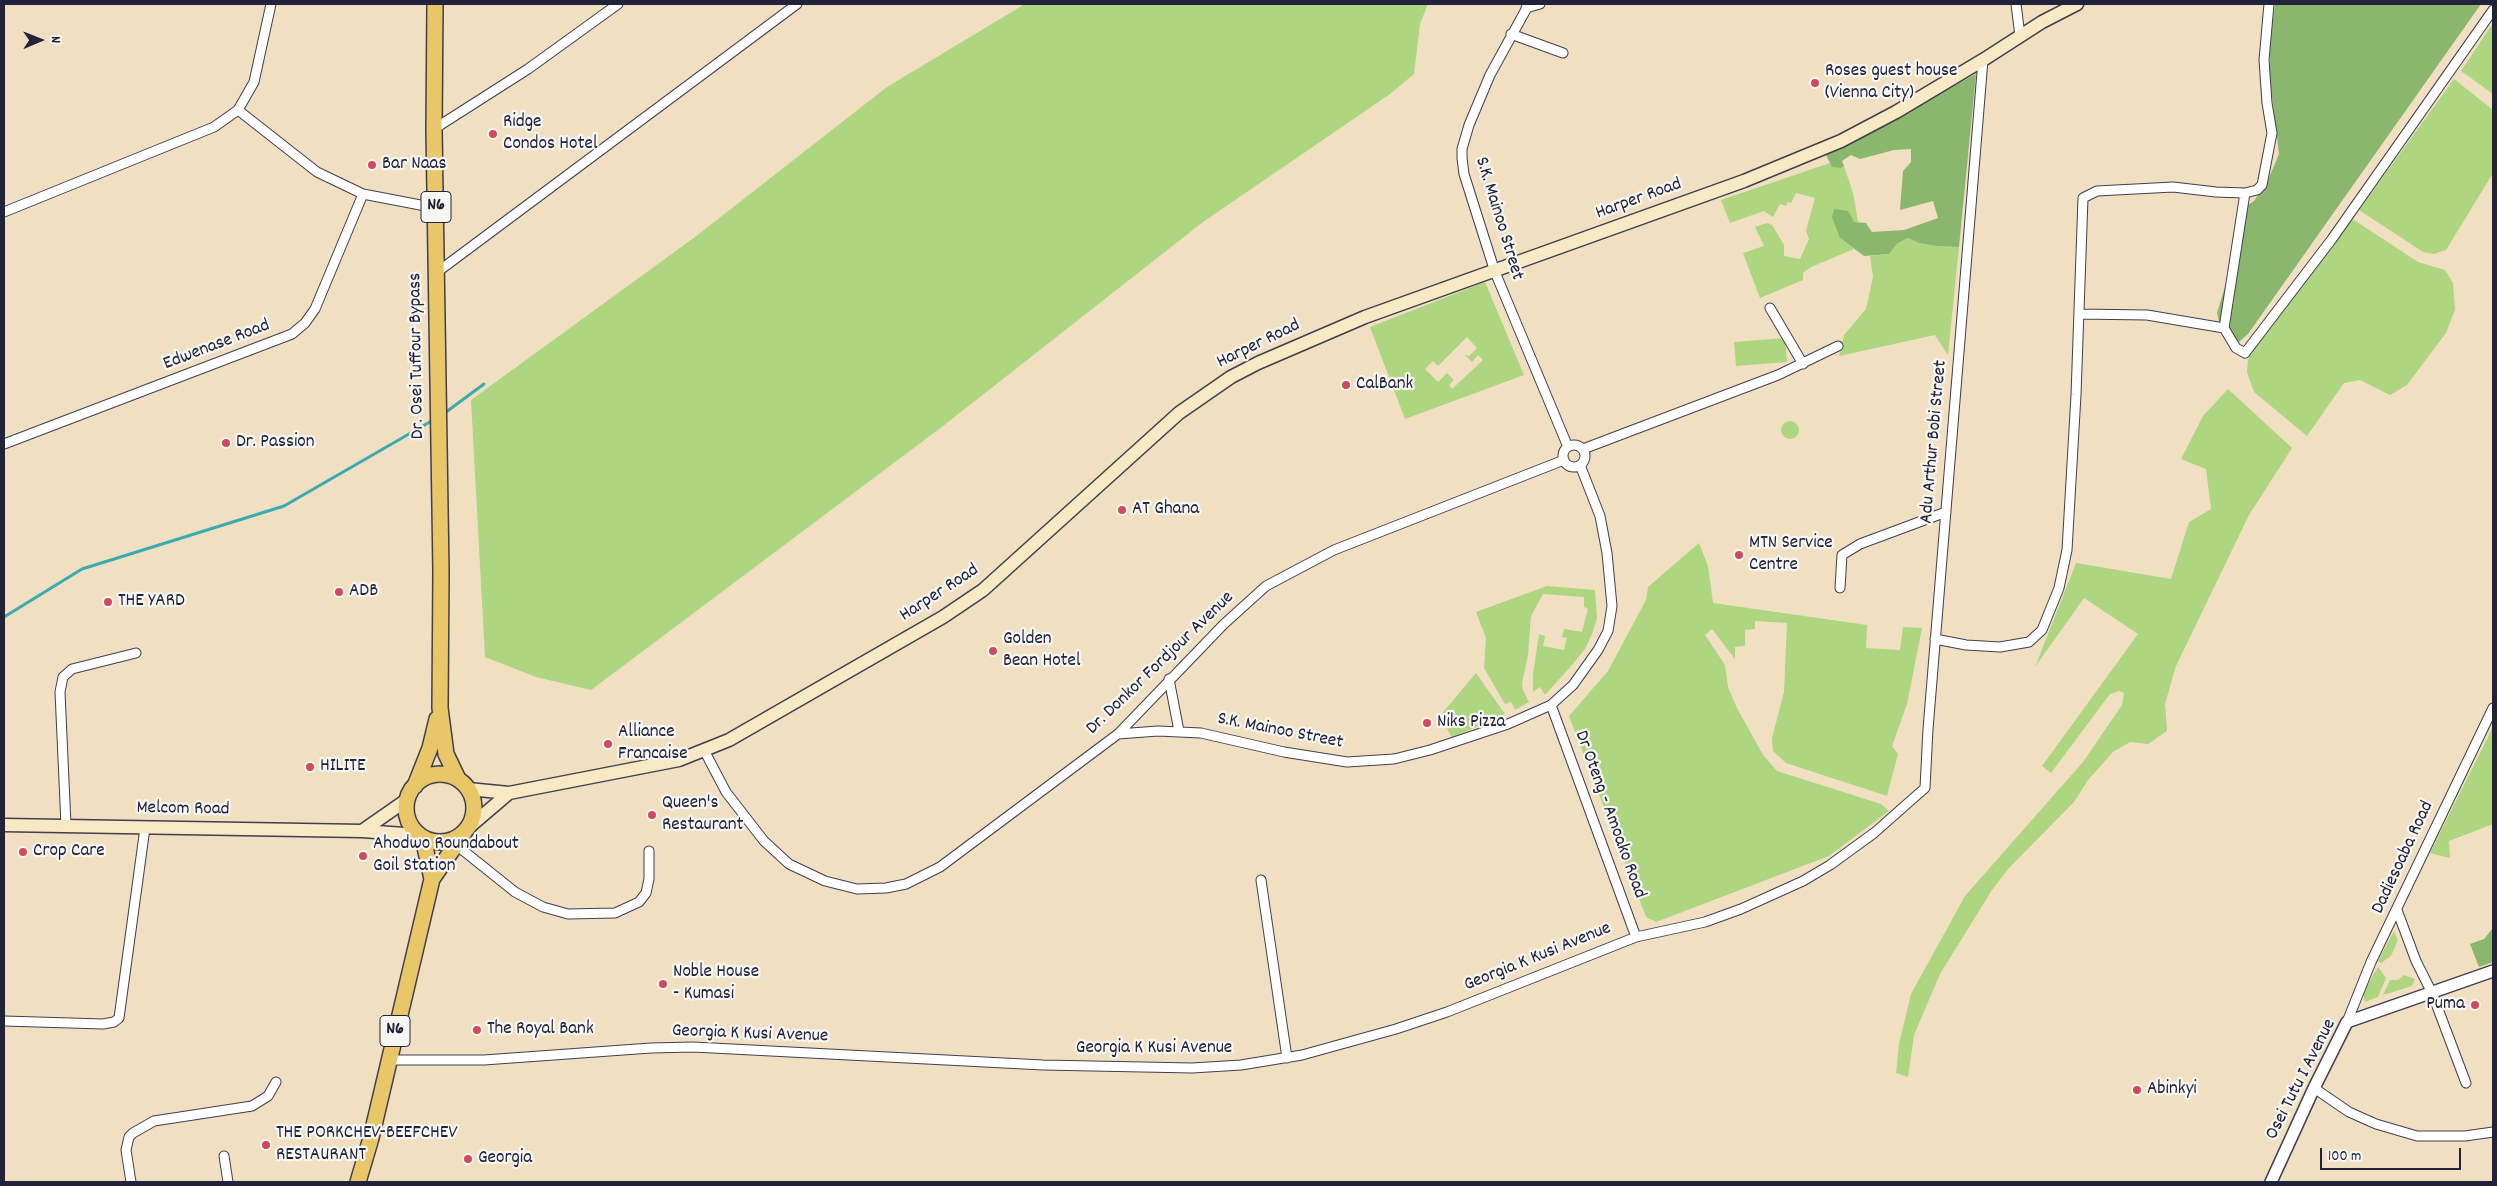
<!DOCTYPE html>
<style>
body{margin:0}
#map{position:relative;width:2497px;height:1186px;overflow:hidden;background:#f1dfc2;font-family:Dekko,sans-serif}
canvas{display:block}
.frame{position:absolute;inset:0;border:5px solid #22223b;pointer-events:none}
.north{position:absolute;left:15px;top:15px;width:50px;height:50px;-webkit-text-stroke:4px #f6f6f2;paint-order:stroke;rotate:89deg;font-size:14px;font-weight:700;line-height:20px;text-align:center;color:#22223b}
.north::after{content:'';display:block;margin:auto;width:18px;height:22px;background:#22223b;clip-path:polygon(50% 0,100% 100%,50% 72%,0 100%)}
.scale{position:absolute;left:2320px;top:1148px;width:141px;height:22px;box-sizing:border-box;border:2px solid #22223b;border-top:0;padding-left:6px;font-size:15px;line-height:18px;white-space:nowrap;color:#22223b;-webkit-text-stroke:4px #f6f6f2;paint-order:stroke}
</style>
<div id="map">
<canvas width="2497" height="1186"></canvas>
<div class="frame"></div>
<div class="north">N</div>
<div class="scale">100 m</div>
</div>
<script>
const ctx = document.querySelector('canvas').getContext('2d');
ctx.lineJoin = 'round';
function fill(path, color) {
  ctx.fillStyle = color;
  ctx.fill(path, 'evenodd');
}
function toPath(rows) {
  const path = new Path2D();
  for (const r of rows) {
    if (r.length === 3) {
      path.moveTo(r[0] + r[2], r[1]);
      path.arc(r[0], r[1], r[2], 0, 2 * Math.PI);
      continue;
    }
    path.moveTo(r[0], r[1]);
    for (let i = 2; i < r.length; i += 2) path.lineTo(r[i], r[i + 1]);
  }
  return path;
}
function trace(path, color, width, dash) {
  ctx.strokeStyle = color;
  ctx.lineWidth = width;
  ctx.lineCap = dash ? 'butt' : 'round';
  ctx.setLineDash(dash || []);
  ctx.stroke(path);
}
function label(font, color, halo, rows, align = 'center') {
  ctx.font = font + ' Dekko,sans-serif';
  ctx.lineWidth = 4.5;
  ctx.setLineDash([]);
  ctx.textBaseline = 'middle';
  ctx.strokeStyle = halo;
  ctx.fillStyle = color;
  for (const [text, x, y, turn = 0] of rows) {
    ctx.save();
    ctx.translate(x, y);
    ctx.rotate((+turn || 0) * Math.PI / 180);
    ctx.textAlign = isNaN(turn) ? turn : align;
    if (halo) ctx.strokeText(text, 0, 0);
    ctx.fillText(text, 0, 0);
    ctx.restore();
  }
}
const green = toPath([
 [1025,4,1428,4,1420,24,1414,74,1390,94,1203,222,943,426,591,690,536,677,485,657,471,400,695,237,887,87],
 [2493,23,2493,94,2461,71],
 [2454,79,2493,110,2493,173,2446,250,2434,254,2423,252,2359,210],
 [1830,163,1833,167,1841,168,1844,166,1853,193,1858,222,1854,222,1840,238,1854,249,1811,267,1803,273,1803,280,1760,298,1743,253,1764,246,1755,227,1767,223,1772,225,1784,245,1784,256,1800,259,1809,239,1806,231,1815,198,1796,193,1791,203,1788,202,1786,206,1780,204,1773,217,1764,211,1730,223,1721,200],
 [2351,218,2418,262,2445,270,2453,283,2455,310,2446,333,2407,385,2390,395,2360,380,2344,383,2307,436,2254,392,2247,372,2248,360,2251,349],
 [1909,238,1919,243,1936,246,1959,247,1948,355,1935,335,1839,356,1844,335,1866,309,1873,277,1870,256,1889,254,1897,244],
 [1485,282,1524,375,1405,419,1370,327],
 [1467,337,1477,348,1469,356,1465,355,1472,362,1478,355,1483,360,1452,389,1449,385,1454,380,1447,373,1438,382,1425,369,1433,361,1438,366],
 [1785,338,1787,362,1736,366,1734,342],
 [2228,389,2292,448,2249,515,2176,666,2165,704,2167,731,2148,744,2130,742,2113,752,2088,780,2074,802,2009,868,1992,890,1940,974,1914,1035,1908,1077,1896,1073,1899,1044,1911,994,1965,896,2083,762,2122,705,2124,693,2119,691,2110,694,2051,773,2042,766,2138,634,2084,598,2035,667,2076,563,2171,579,2189,522,2211,509,2206,469,2181,459,2203,416],
 [1790,430,9],
 [1699,543,1708,566,1713,603,1867,625,1866,648,1900,650,1903,627,1922,628,1907,704,1892,746,1898,754,1887,796,1786,763,1773,751,1772,738,1784,692,1787,623,1755,621,1755,629,1745,630,1745,646,1735,647,1735,659,1712,629,1705,635,1725,665,1728,687,1737,708,1763,755,1777,771,1881,804,1889,811,1829,856,1656,922,1646,917,1569,716,1608,671,1646,600,1648,587],
 [1547,586,1595,590,1597,618,1592,634,1585,649,1572,665,1545,695,1540,687,1533,692,1533,674,1539,634,1545,636,1543,646,1564,650,1567,638,1562,637,1564,629,1582,632,1588,609,1584,607,1584,597,1543,594,1531,616,1528,655,1522,683,1523,690,1529,702,1515,710,1511,702,1505,704,1484,668,1486,638,1476,612],
 [1476,673,1505,714,1452,738,1440,716],
 [2493,727,2493,824,2449,841,2450,858,2430,853],
 [2394,931,2398,940,2391,956,2381,963,2378,961],
 [2378,967,2386,978,2378,997,2365,1002,2363,992],
 [2404,975,2415,979,2412,986,2383,995,2390,980,2398,980]
]);
const forest = toPath([
 [2275,4,2481,4,2248,334,2239,342,2228,341,2221,330,2217,313,2233,260,2242,209,2254,201,2268,180,2279,154,2270,79,2270,40],
 [1976,74,1959,247,1936,246,1919,243,1908,238,1897,244,1889,254,1864,256,1840,238,1832,217,1834,209,1848,211,1854,222,1866,223,1872,232,1904,230,1938,218,1933,201,1900,210,1903,171,1911,162,1911,149,1894,150,1860,159,1851,155,1842,161,1844,166,1841,168,1832,167,1826,155],
 [2493,928,2493,962,2479,967,2470,944,2484,939]
]);
const stream = toPath([
 [442,415,484,384],
 [4,617,82,569,284,506,435,419]
]);
const minor = toPath([
 [1529,4,1490,75,1469,125,1462,149,1462,158,1464,174,1495,272,1568,447],
 [2016,4,2020,36],
 [1526,8,1540,4],
 [1511,34,1563,53],
 [238,110,317,172,363,194,436,208],
 [434,129,528,69,618,4],
 [4,212,214,127,238,110,254,82,271,4],
 [436,273,797,4],
 [1770,308,1803,364],
 [2079,314,2147,315,2224,328,2236,348,2245,353,2332,239,2493,10],
 [2224,328,2245,193],
 [4,444,292,334,305,323,315,309,363,194],
 [1574,456,11],
 [1583,449,1778,375,1838,346],
 [1840,588,1842,555,1860,544,1946,512],
 [1935,639,1966,645,2000,647,2029,642,2042,630,2059,588,2067,550,2076,395,2083,198,2097,191,2173,187,2216,192,2245,193,2257,190,2262,185,2272,133,2267,103,2264,60,2269,4],
 [1169,679,1179,731],
 [1551,705,1636,937],
 [1118,734,1158,731,1201,733,1284,752,1347,762,1394,759,1430,750,1508,724,1551,705,1573,685,1598,650,1608,631,1612,606,1607,553,1600,516,1580,465],
 [705,752,726,792,764,841,789,864,825,881,857,889,886,888,906,884,940,867,1118,734,1224,624,1266,586,1334,550,1564,460],
 [66,825,60,692,63,677,72,669,136,653],
 [455,844,515,892,543,907,568,914,615,913,639,902,646,893,649,879,649,851],
 [1261,880,1287,1058],
 [2397,910,2416,961,2432,993,2466,1083],
 [4,1021,103,1024,114,1022,119,1018,145,828],
 [2347,1022,2371,962,2493,708],
 [388,1060,484,1060,651,1048,693,1047,1043,1065,1192,1068,1241,1065,1302,1055,1396,1029,1447,1012,1636,937,1705,922,1741,909,1803,881,1830,865,1874,833,1925,788,1928,729,1983,60],
 [2314,1088,2349,1112,2376,1124,2417,1136,2465,1136,2493,1132],
 [224,1156,228,1182],
 [131,1182,126,1150,129,1137,133,1133,154,1121,252,1106,268,1096,276,1082]
]);
const tertiary = toPath([
 [2271,1182,2314,1088,2347,1022,2493,971]
]);
const secondary = toPath([
 [468,789,509,793,679,760,729,740,943,617,983,590,1179,413,1231,377,1258,363,1365,317,1744,181,1841,141,1896,112,1983,60,2042,22,2077,4],
 [4,825,362,831,419,835],
 [468,828,509,793],
 [362,831,408,799]
]);
const trunk = toPath([
 [435,4,434,129,441,571,440,708,446,754,458,779],
 [440,808,34],
 [415,786,430,748,437,719],
 [423,838,432,879],
 [358,1182,371,1138,432,879,464,833]
]);
const markers = [
 [1815,83,5,"#d1495b"],
 [493,134,5,"#d1495b"],
 [372,165,5,"#d1495b"],
 [1346,385,5,"#d1495b"],
 [226,443,5,"#d1495b"],
 [1122,510,5,"#d1495b"],
 [1739,555,5,"#d1495b"],
 [339,592,5,"#d1495b"],
 [108,602,5,"#d1495b"],
 [993,651,5,"#d1495b"],
 [1427,723,5,"#d1495b"],
 [608,744,5,"#d1495b"],
 [310,767,5,"#d1495b"],
 [652,815,5,"#d1495b"],
 [23,852,5,"#d1495b"],
 [363,856,5,"#d1495b"],
 [663,984,5,"#d1495b"],
 [2475,1005,5,"#d1495b"],
 [477,1030,5,"#d1495b"],
 [2137,1090,5,"#d1495b"],
 [266,1145,5,"#d1495b"],
 [468,1159,5,"#d1495b"]
];
const shields = [
 [436,207,30],
 [395,1031,30]
];
const shieldNames = [
 ["N6",436,207],
 ["N6",395,1031]
];
const poiNames = [
 ["Roses guest house",1825,72],
 ["(Vienna City)",1825,94],
 ["Ridge",503,123],
 ["Condos Hotel",503,145],
 ["Bar Naas",382,165],
 ["CalBank",1356,385],
 ["Dr. Passion",236,443],
 ["AT Ghana",1132,510],
 ["MTN Service",1749,544],
 ["Centre",1749,566],
 ["ADB",349,592],
 ["THE YARD",118,602],
 ["Golden",1003,640],
 ["Bean Hotel",1003,662],
 ["Niks Pizza",1437,723],
 ["Alliance",618,733],
 ["Francaise",618,755],
 ["HILITE",320,767],
 ["Queen's",662,804],
 ["Restaurant",662,826],
 ["Ahodwo Roundabout",373,845],
 ["Goil Station",373,867],
 ["Crop Care",33,852],
 ["Noble House",673,973],
 ["- Kumasi",673,995],
 ["Puma",2465,1005,"right"],
 ["The Royal Bank",487,1030],
 ["Abinkyi",2147,1090],
 ["THE PORKCHEV-BEEFCHEV",276,1134],
 ["RESTAURANT",276,1156],
 ["Georgia",478,1159]
];
const streetNames = [
 ["Harper Road",1639,200,-20],
 ["S.K. Mainoo Street",1498,219,73],
 ["Harper Road",1259,345,-26],
 ["Edwenase Road",217,346,-21],
 ["Dr. Osei Tuffour Bypass",418,356,-91],
 ["Adu Arthur Bobi Street",1935,442,-85],
 ["Harper Road",940,594,-33],
 ["Dr. Donkor Fordjour Avenue",1161,664,-44],
 ["S.K. Mainoo Street",1280,732,11],
 ["Melcom Road",183,810,1],
 ["Dr Oteng - Amoako Road",1609,815,70],
 ["Dadiesoaba Road",2404,858,-65],
 ["Georgia K Kusi Avenue",1538,958,-22],
 ["Georgia K Kusi Avenue",750,1035,2],
 ["Georgia K Kusi Avenue",1154,1049],
 ["Osei Tutu I Avenue",2302,1080,-63]
];
fill(green, '#aed580');
fill(forest, '#8ab66e');
trace(stream, '#39abb1', 3);
trace(minor, '#413e4f', 11);
trace(tertiary, '#413e4f', 14);
trace(secondary, '#413e4f', 15);
trace(trunk, '#413e4f', 18);
trace(minor, '#fff', 9);
trace(tertiary, '#fff', 11);
trace(secondary, '#f6e9c3', 12);
trace(trunk, '#e9c769', 15);
for (const [x, y, r, color] of markers) {
  const dot = new Path2D();
  dot.arc(x, y, r, 0, 2 * Math.PI);
  ctx.fillStyle = color;
  ctx.fill(dot);
  trace(dot, '#f6f6f2', 2);
}
for (const [x, y, w] of shields) {
  const box = new Path2D();
  box.roundRect(x - w / 2, y - 15.5, w, 31, 4);
  ctx.fillStyle = '#f6f6f2';
  ctx.fill(box);
  trace(box, '#22223b', 1);
}
label('bold 18px', '#22223b', null, shieldNames);
label('19px', '#22223b', '#f6f6f2', poiNames, 'left');
label('19px', '#22223b', '#f6f6f2', streetNames);
</script>
